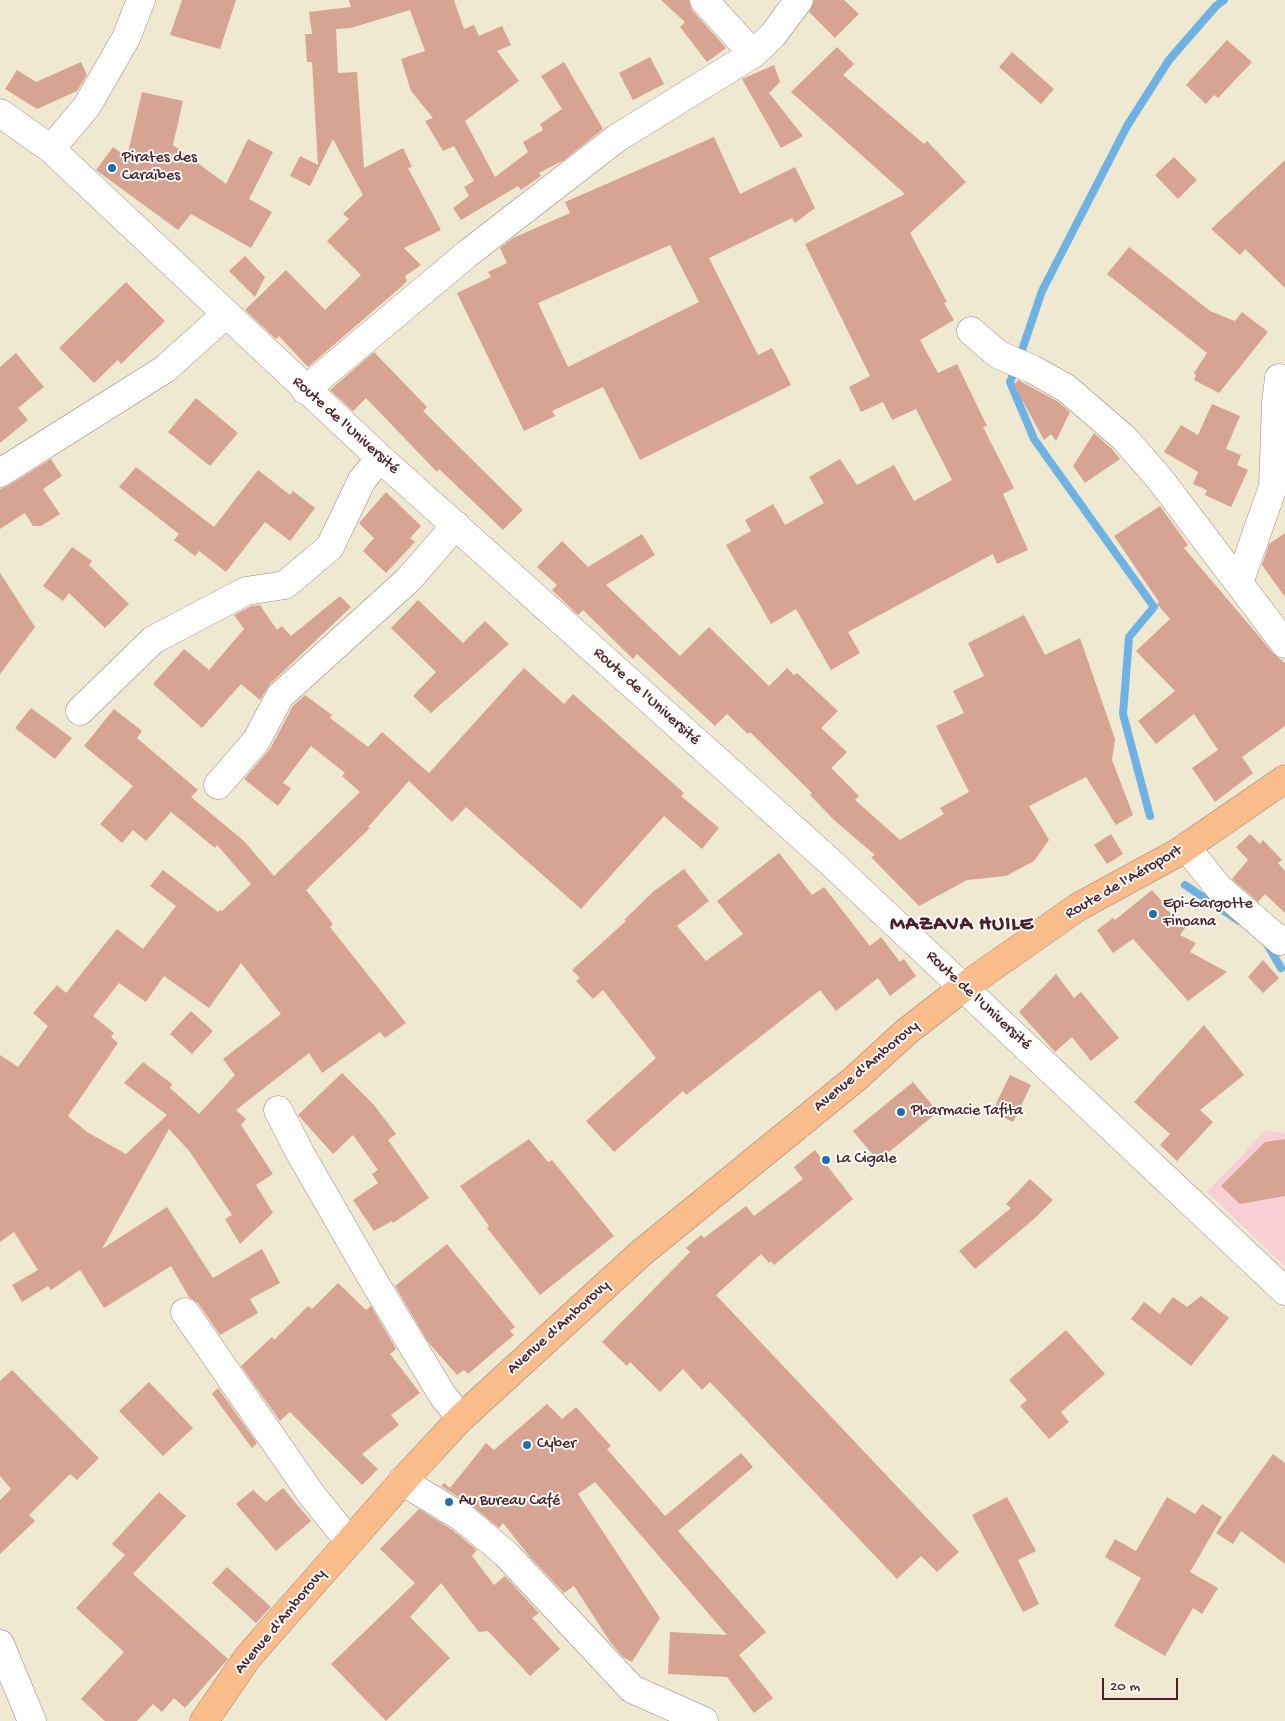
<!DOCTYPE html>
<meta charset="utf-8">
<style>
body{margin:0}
#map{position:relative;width:1285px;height:1721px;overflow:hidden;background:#f0e9d1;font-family:"Gochi Hand",sans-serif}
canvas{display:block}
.scale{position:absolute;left:1102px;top:1678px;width:76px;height:22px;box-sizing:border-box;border:2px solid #4a1f2b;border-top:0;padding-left:6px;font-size:15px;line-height:18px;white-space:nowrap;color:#4a1f2b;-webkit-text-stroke:4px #fdfcf7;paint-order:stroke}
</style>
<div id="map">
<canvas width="1285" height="1721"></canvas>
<div class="scale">20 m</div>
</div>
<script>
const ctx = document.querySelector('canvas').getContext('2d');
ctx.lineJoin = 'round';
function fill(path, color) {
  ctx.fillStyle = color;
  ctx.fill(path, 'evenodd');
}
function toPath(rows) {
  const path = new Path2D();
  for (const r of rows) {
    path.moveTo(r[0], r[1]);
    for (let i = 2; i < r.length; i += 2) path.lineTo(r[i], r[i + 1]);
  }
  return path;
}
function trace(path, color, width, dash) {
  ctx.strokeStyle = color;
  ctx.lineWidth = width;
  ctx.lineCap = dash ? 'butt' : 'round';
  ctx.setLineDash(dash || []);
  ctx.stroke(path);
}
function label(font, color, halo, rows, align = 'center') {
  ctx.font = font + ' "Gochi Hand",sans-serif';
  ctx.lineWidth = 4;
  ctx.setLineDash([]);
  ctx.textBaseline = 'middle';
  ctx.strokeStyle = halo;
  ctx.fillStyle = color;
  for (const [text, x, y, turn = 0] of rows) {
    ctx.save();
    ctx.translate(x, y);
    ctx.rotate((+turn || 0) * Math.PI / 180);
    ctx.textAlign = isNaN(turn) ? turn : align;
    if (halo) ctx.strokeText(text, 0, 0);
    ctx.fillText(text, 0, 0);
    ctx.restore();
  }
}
const built = toPath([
 [1266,1130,1285,1133,1285,1266,1207,1192]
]);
const stream = toPath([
 [1019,359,1042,291,1127,126,1169,60,1216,6,1224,0],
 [1015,370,1010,382,1034,439,1154,607,1129,637,1123,714,1150,816],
 [1185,885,1239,921],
 [1267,944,1281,968]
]);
const building = toPath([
 [182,0,236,0,220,49,170,35],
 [349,0,454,0,464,29,474,25,479,36,502,26,511,45,497,51,519,81,465,121,495,177,528,152,523,142,543,130,540,124,562,109,541,76,564,62,603,129,564,160,539,173,541,176,521,190,518,186,461,220,453,208,469,196,464,187,474,181,454,146,443,151,425,121,433,118,411,91,401,59,425,51,410,10,351,28,336,29,338,73,357,72,364,168,403,148,412,167,408,168,441,230,404,248,421,265,405,276,407,281,401,287,308,367,279,336,276,339,245,310,286,270,325,310,361,275,327,241,349,219,343,214,363,195,333,139,310,186,290,176,300,156,318,165,312,62,307,62,305,34,312,34,309,12,351,7],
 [661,0,689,0,692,10,726,48,707,62,680,27,685,22],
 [814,0,844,0,859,14,835,38,809,12],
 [1227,40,1252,62,1218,98,1214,95,1206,104,1186,85],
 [837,47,854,64,843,75,924,144,927,141,966,182,910,233,947,302,944,303,954,320,920,340,938,373,957,364,987,426,983,427,1014,488,1003,494,1028,550,997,564,993,554,848,632,860,653,831,670,796,609,771,624,726,545,751,531,745,520,773,504,785,525,824,503,809,477,840,459,857,485,894,465,914,501,952,480,916,409,892,420,883,402,861,412,849,387,870,376,805,244,905,194,791,92],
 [1012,52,1054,89,1041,104,999,67],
 [650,57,664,84,633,100,619,73],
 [81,62,87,75,77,91,37,109,5,89,17,70,36,82],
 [774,65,780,82,769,93,803,136,781,148,742,79],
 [142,92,183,101,173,145,226,184,248,139,273,152,249,199,272,212,251,248,191,214,178,230,96,170,113,147,127,157],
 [714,137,740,194,795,167,815,208,795,223,792,218,709,258,758,355,772,348,791,385,640,460,603,387,552,411,555,416,524,431,457,293,491,277,488,272,507,263,500,248,513,238,570,213,565,202],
 [670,245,699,302,568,367,538,303],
 [1174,157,1197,180,1178,199,1155,175],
 [1285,160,1285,288,1245,249,1240,255,1211,229],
 [1129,247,1210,311,1235,321,1242,312,1268,332,1219,393,1194,380,1196,375,1194,373,1207,353,1107,274],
 [245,256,265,277,255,297,229,271],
 [126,282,165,321,121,364,118,360,94,383,59,348],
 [374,352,427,407,423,411,523,510,503,530,439,469,437,472,366,398,353,411,330,390],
 [16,353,44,387,18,408,28,420,0,443,0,367],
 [1018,380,1057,401,1070,412,1056,441,1051,434,1044,440,1014,385],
 [196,398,238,433,210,466,168,432],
 [1212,404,1240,416,1226,449,1241,455,1237,465,1248,470,1231,507,1205,495,1207,490,1193,484,1198,472,1164,452,1181,425,1198,435],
 [1094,433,1112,449,1120,459,1085,483,1073,466],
 [51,459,62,476,43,489,60,514,41,526,33,526,25,513,0,529,0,489,8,486],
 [136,467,214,527,258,470,290,495,293,491,315,508,290,541,265,522,226,572,199,551,195,556,174,540,179,534,119,487],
 [386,492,421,526,410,538,415,542,386,573,363,551,374,538,359,523],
 [1160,506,1188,545,1184,548,1273,653,1285,663,1285,726,1242,757,1253,773,1215,802,1192,768,1218,750,1194,714,1156,744,1138,721,1175,691,1136,651,1170,619,1157,604,1159,602,1114,536],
 [1285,533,1285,597,1262,565,1269,544],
 [642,534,655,555,606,585,680,656,709,627,769,686,787,668,794,675,797,673,838,711,821,728,847,752,831,768,859,796,855,800,900,840,944,814,940,808,969,792,936,726,964,713,953,691,984,676,968,643,1024,615,1045,655,1080,638,1115,739,1112,760,1133,815,1116,825,1086,777,1029,806,1049,840,1034,861,1006,876,967,880,919,906,871,857,875,855,834,820,810,795,812,793,750,732,748,734,727,714,715,726,637,654,633,659,583,610,578,615,552,590,557,585,537,567,562,541,588,567],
 [72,547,92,561,89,565,129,604,105,628,69,593,63,601,43,586],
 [0,573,35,627,0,674],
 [340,596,351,607,270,684,260,700,241,684,202,728,153,684,184,649,209,670,244,629,234,615,251,606,260,605,277,630,282,626,291,636],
 [418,600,463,643,485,621,509,644,431,713,413,696,436,672,391,628],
 [524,668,564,704,573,694,684,793,681,796,719,828,702,849,664,816,581,909,466,807,452,822,409,781,368,827,370,828,306,890,333,924,330,927,406,1023,385,1038,380,1032,322,1073,309,1053,236,1110,246,1119,241,1125,273,1174,256,1185,273,1213,240,1244,225,1219,232,1215,190,1152,169,1129,102,1249,167,1207,213,1278,262,1249,280,1283,250,1299,258,1313,220,1335,198,1303,189,1297,171,1266,104,1308,80,1270,51,1290,48,1286,22,1302,12,1285,38,1270,14,1232,0,1242,0,1055,18,1067,48,1026,33,1013,57,985,66,993,117,929,143,949,176,906,150,886,163,870,218,912,220,910,222,911,251,884,217,845,215,848,171,812,146,841,133,830,122,843,100,824,133,786,84,746,114,709,142,731,137,738,198,790,191,797,244,841,274,876,360,792,342,776,345,773,311,746,283,783,291,788,278,806,244,779,270,749,293,706,305,695,332,715,330,718,368,747,382,732,429,773],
 [241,963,281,1014,223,1059,235,1075,199,1114,170,1088,172,1084,143,1062,124,1083,167,1115,126,1154,87,1132,68,1116,118,1043,111,1037,114,1033,93,1016,119,983,146,1002,164,976,209,1008],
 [31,708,72,738,55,759,15,728],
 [1111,834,1123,854,1107,864,1094,845],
 [1250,834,1260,844,1263,840,1282,860,1278,863,1285,871,1285,913,1265,894,1258,902,1232,879,1248,860,1236,847],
 [779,853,812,895,824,887,870,946,881,937,900,962,904,959,916,976,890,996,878,978,836,1011,820,990,686,1095,683,1091,614,1152,586,1121,656,1058,603,990,593,999,576,981,580,978,572,970,626,921,624,920,654,891,684,869,709,901,677,926,706,961,743,934,717,901],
 [1152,890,1167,907,1165,909,1188,924,1180,935,1196,943,1190,952,1227,972,1188,1001,1133,939,1113,953,1097,930,1113,918,1115,920],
 [1263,960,1279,978,1263,993,1248,977],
 [1056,974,1074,998,1081,992,1119,1038,1091,1061,1072,1037,1055,1052,1019,1012],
 [191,1011,213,1031,192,1054,170,1034],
 [1204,1025,1244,1075,1200,1110,1213,1122,1177,1161,1160,1145,1170,1134,1134,1102],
 [342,1073,374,1105,396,1134,388,1140,429,1198,393,1223,392,1221,374,1231,353,1200,378,1183,372,1174,378,1170,353,1135,333,1154,298,1115],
 [1010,1075,1031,1085,1013,1122,992,1112],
 [913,1082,938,1112,878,1161,853,1131],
 [529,1139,548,1162,552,1160,614,1236,540,1295,487,1228,489,1226,460,1186],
 [1285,1139,1285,1196,1240,1204,1221,1186,1265,1142],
 [815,1150,853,1199,774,1265,771,1261,769,1263,761,1254,716,1295,959,1552,937,1572,921,1556,897,1579,710,1382,702,1390,683,1369,660,1392,630,1362,627,1366,602,1342,690,1252,686,1248,701,1235,704,1238,746,1206,754,1216,803,1179,794,1167],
 [1030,1179,1053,1200,1034,1219,975,1269,959,1251,1011,1208,1006,1204],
 [447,1244,515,1327,510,1331,514,1335,468,1374,464,1370,457,1375,428,1342,395,1286],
 [338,1283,366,1310,371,1306,396,1349,390,1354,420,1393,391,1415,399,1425,362,1454,378,1469,362,1485,290,1412,280,1421,241,1366,272,1337,274,1340,308,1306,312,1309],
 [1201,1296,1229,1318,1191,1366,1131,1319,1144,1302,1160,1314,1173,1297,1187,1307],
 [1066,1330,1105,1374,1061,1412,1069,1422,1049,1439,1020,1406,1027,1400,1009,1380],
 [12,1370,99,1458,77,1480,70,1474,29,1515,35,1521,0,1554,0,1500,11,1489,0,1476,0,1381],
 [149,1382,193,1428,163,1456,119,1411],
 [218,1388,257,1443,252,1448,212,1394],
 [547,1404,562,1419,576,1407,611,1446,607,1449,665,1516,741,1453,753,1467,678,1531,766,1632,739,1655,773,1698,754,1713,727,1677,668,1674,670,1632,727,1635,595,1482,578,1494,660,1618,632,1662,623,1657,611,1643,574,1586,564,1593,530,1557,503,1523,499,1528,471,1505,441,1486,444,1483,450,1488,486,1443,494,1450],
 [1273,1454,1285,1463,1285,1564,1241,1531,1233,1544,1216,1533],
 [283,1488,311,1521,276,1551,236,1504,253,1490,266,1502],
 [159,1492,186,1516,133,1574,228,1659,185,1708,174,1698,162,1712,153,1704,137,1721,105,1721,81,1699,124,1652,76,1608,125,1555,112,1544],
 [1007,1497,1036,1551,1018,1560,1039,1604,1023,1612,972,1515],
 [1167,1497,1195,1514,1202,1504,1222,1517,1190,1572,1218,1588,1202,1614,1193,1608,1165,1656,1114,1626,1141,1578,1105,1557,1115,1539,1136,1551],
 [419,1509,454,1531,477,1550,472,1556,494,1585,505,1576,539,1613,532,1618,560,1649,530,1676,488,1631,479,1632,441,1583,410,1617,450,1658,386,1721,331,1664,415,1583,380,1549],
 [227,1567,271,1607,256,1623,212,1583]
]);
const minor = toPath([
 [704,0,753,54],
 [0,113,51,149,380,458,827,859,1285,1291],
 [51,149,87,106,126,38,141,0],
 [971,331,999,355,1032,369,1066,388,1124,438,1159,478,1285,644],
 [305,390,467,254,617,138,753,54,773,35,799,0],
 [0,473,165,369,225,315],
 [1239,583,1273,487,1276,403,1279,378],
 [80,711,153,640,246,591,285,585,330,547,362,480,380,458],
 [218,785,256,741,280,696,408,580,456,525],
 [1186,847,1219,888,1280,941,1285,939],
 [278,1110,300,1153,373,1280,443,1396,461,1418],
 [185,1312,311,1494,349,1541],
 [402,1481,463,1518,506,1554,632,1689,704,1721],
 [0,1644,32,1721]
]);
const major = toPath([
 [204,1721,248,1657,409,1474,461,1418,640,1254,856,1078,906,1032,964,987,1078,907,1179,852,1285,779]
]);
const markers = [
 [112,168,5,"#1f6fb2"],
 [1153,914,5,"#1f6fb2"],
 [901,1112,5,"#1f6fb2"],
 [826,1160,5,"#1f6fb2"],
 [527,1445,5,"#1f6fb2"],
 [449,1502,5,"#1f6fb2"]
];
const poiNames = [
 ["Pirates des",122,159],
 ["Caraïbes",122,177],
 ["Epi-Gargotte",1163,905],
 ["Finoana",1163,923],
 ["Pharmacie Tafita",911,1112],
 ["La Cigale",836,1160],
 ["Cyber",537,1445],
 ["Au Bureau Café",459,1502]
];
const streetNames = [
 ["Route de l'Université",345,426,42],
 ["Route de l'Université",646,697,42],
 ["Route de l'Aéroport",1124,883,-30],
 ["Route de l'Université",978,1001,43],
 ["Avenue d'Amborovy",867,1067,-40],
 ["Avenue d'Amborovy",559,1328,-42],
 ["Avenue d'Amborovy",281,1622,-50]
];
const districtNames = [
 ["MAZAVA HUILE",962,926]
];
fill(built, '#f7cfd5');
trace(stream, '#6eb2e3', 8);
fill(building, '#d7a392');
trace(minor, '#9d847e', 29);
trace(major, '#9d847e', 29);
trace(minor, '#fff', 28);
trace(major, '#f9bc8a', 28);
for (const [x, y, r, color] of markers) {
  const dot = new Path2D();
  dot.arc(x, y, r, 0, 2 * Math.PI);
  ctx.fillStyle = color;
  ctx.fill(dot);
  trace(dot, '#fdfcf7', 2);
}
label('16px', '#4a1f2b', '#fdfcf7', poiNames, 'left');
label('16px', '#4a1f2b', '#fdfcf7', streetNames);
ctx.letterSpacing = '1px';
label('bold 21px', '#4a1f2b', '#fdfcf7', districtNames);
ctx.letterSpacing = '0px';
</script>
